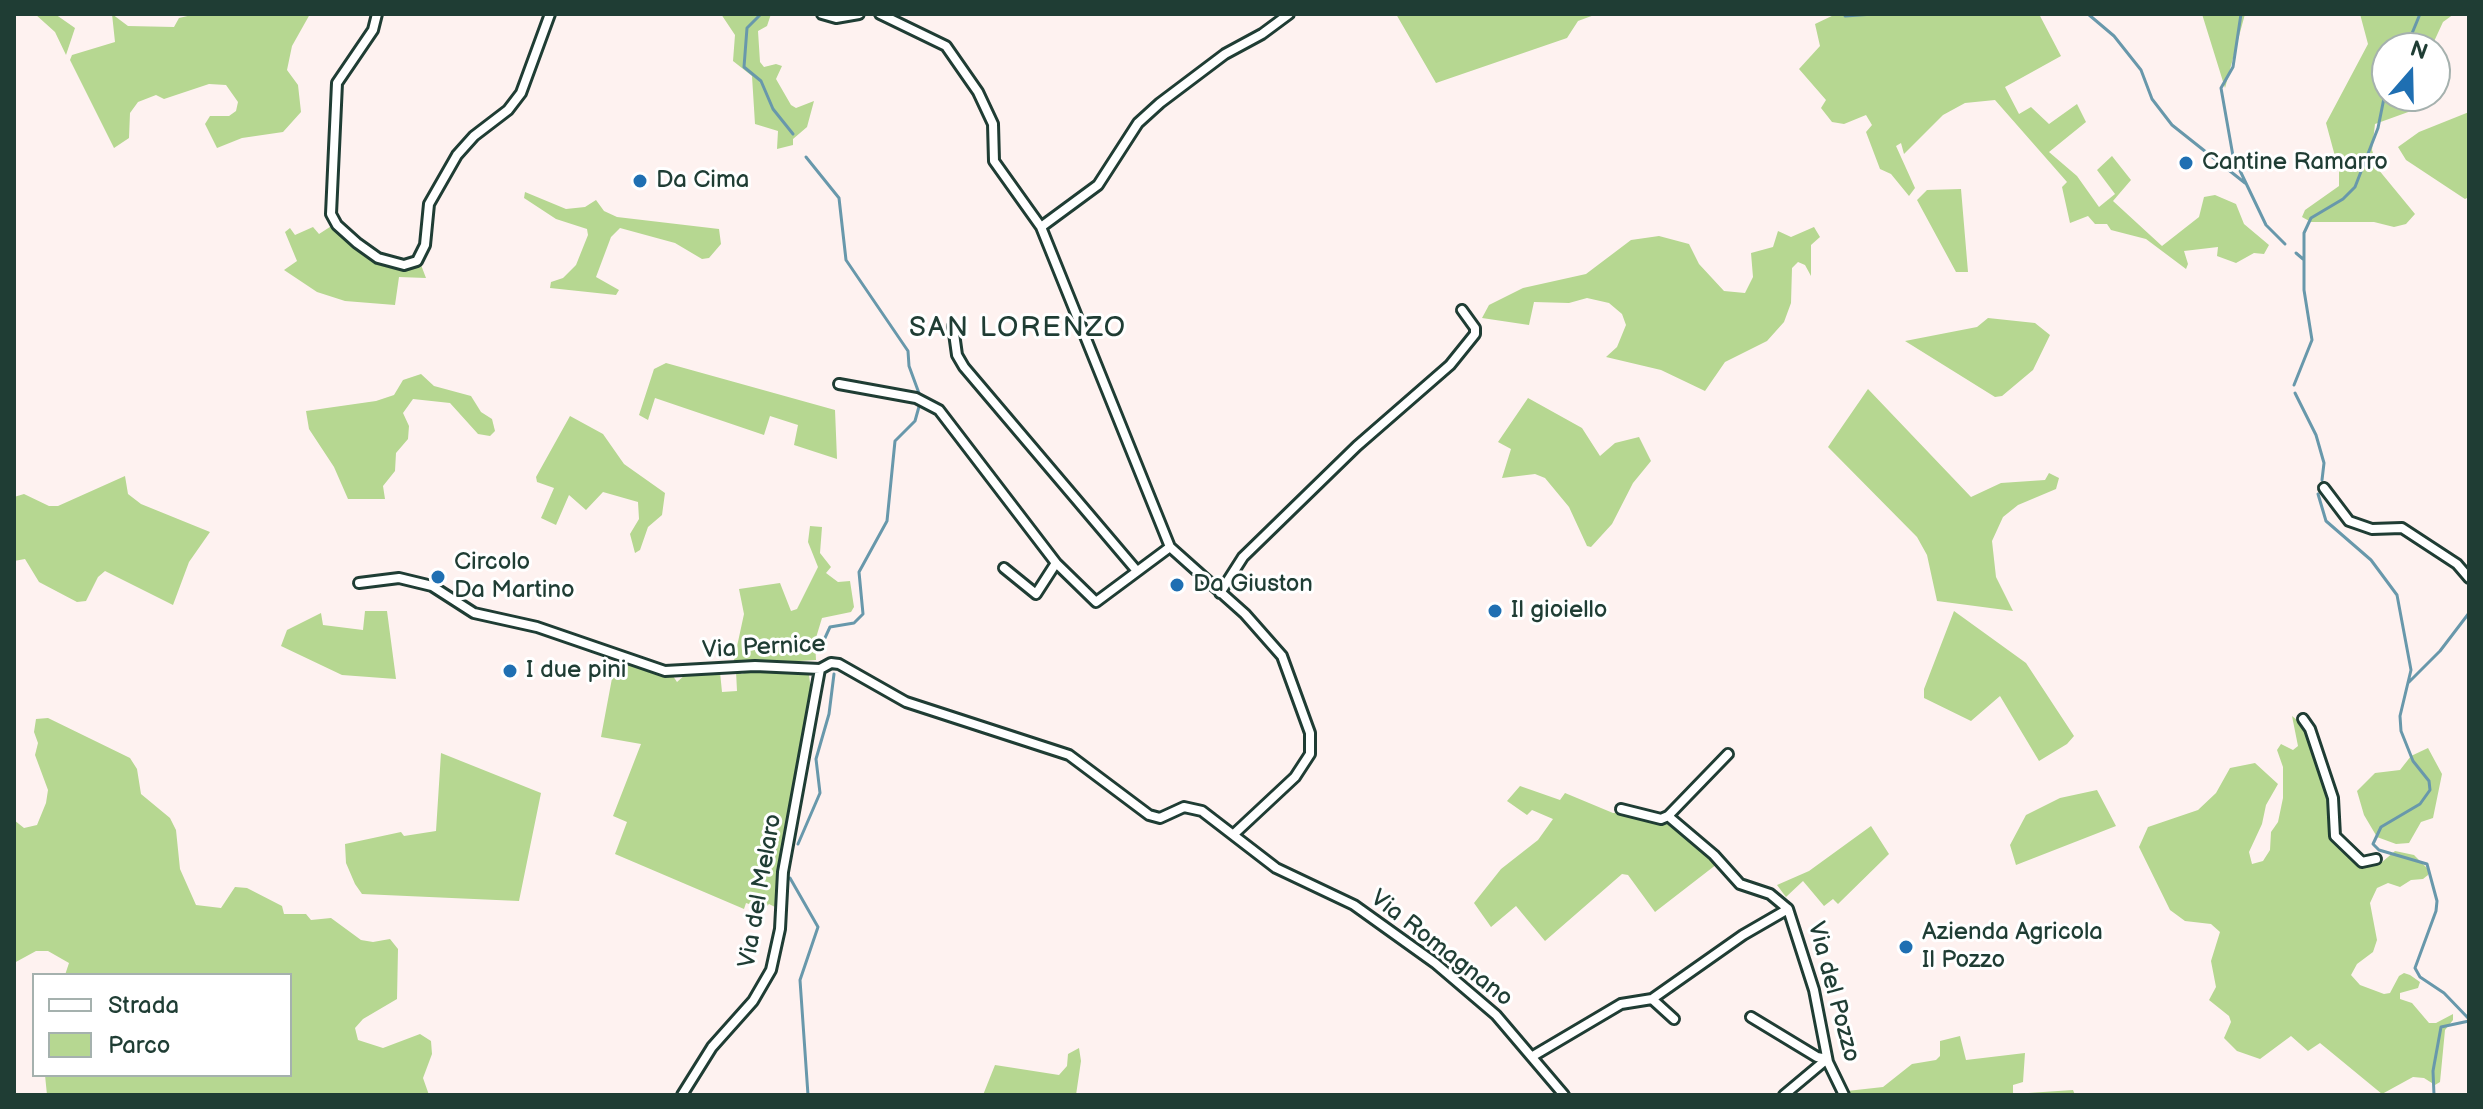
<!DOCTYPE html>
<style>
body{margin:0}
#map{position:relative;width:2483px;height:1109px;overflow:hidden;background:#fef2f0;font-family:"Balsamiq Sans",sans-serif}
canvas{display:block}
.frame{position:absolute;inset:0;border:16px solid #1f3d34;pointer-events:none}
.legend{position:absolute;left:32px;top:973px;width:260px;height:104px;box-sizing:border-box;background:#fff;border:2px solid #a5b1ae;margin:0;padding:10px 14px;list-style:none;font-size:24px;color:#1f3d34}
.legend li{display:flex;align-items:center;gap:16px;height:40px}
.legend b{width:40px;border:2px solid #a5b1ae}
.north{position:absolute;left:2371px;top:32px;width:80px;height:80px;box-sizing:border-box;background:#fff;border:2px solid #a5b1ae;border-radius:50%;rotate:20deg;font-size:22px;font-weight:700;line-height:32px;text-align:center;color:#1f3d34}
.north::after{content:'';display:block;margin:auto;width:28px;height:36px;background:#1f6fb2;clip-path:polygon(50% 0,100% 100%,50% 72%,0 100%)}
</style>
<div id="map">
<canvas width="2483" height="1109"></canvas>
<div class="frame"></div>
<ul class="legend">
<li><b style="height:10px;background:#fff"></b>Strada</li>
<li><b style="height:22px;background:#b6d791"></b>Parco</li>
</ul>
<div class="north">N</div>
</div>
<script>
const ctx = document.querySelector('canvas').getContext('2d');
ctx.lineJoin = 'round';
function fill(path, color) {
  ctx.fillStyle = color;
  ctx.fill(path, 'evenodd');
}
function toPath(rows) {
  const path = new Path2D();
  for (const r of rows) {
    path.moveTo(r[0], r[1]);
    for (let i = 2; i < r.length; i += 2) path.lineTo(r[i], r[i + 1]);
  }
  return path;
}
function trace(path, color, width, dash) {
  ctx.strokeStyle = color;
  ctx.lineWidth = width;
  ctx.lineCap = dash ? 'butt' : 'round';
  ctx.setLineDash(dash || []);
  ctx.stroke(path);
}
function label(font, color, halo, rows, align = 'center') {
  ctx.font = font + ' "Balsamiq Sans",sans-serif';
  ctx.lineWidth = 6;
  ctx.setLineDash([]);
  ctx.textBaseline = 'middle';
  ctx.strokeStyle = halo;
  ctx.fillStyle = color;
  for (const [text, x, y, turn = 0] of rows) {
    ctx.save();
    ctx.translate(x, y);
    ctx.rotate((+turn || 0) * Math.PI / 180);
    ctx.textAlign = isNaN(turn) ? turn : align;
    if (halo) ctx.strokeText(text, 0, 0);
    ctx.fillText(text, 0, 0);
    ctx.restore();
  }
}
const green = toPath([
 [35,14,55,14,75,28,66,55,55,32],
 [112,14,128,26,174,27,179,18,196,14,310,14,292,46,287,70,298,85,301,112,283,132,242,138,217,148,205,124,210,116,229,116,236,111,238,102,226,85,209,84,164,99,156,95,138,102,130,113,129,138,114,148,70,60,72,55,115,42],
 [721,14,771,14,767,26,758,31,760,62,764,67,776,64,782,66,776,79,791,105,796,108,814,101,807,127,793,139,793,145,777,149,778,131,755,124,752,76,733,61,735,35],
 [1396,14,1597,14,1578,21,1567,38,1436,83],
 [1836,14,2039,14,2061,56,2005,87,2019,114,2031,107,2049,124,2077,104,2086,122,2049,152,2077,176,2099,207,2115,194,2097,170,2112,156,2131,180,2113,201,2162,246,2199,217,2204,197,2215,195,2236,204,2244,224,2269,245,2264,254,2254,253,2236,263,2217,256,2218,247,2184,251,2188,264,2186,269,2146,239,2111,230,2107,224,2095,224,2088,216,2070,223,2062,187,2067,182,1995,100,1965,103,1943,115,1904,154,1901,143,1896,146,1915,188,1909,196,1891,174,1880,169,1866,132,1872,125,1866,115,1844,124,1832,122,1821,108,1826,100,1799,69,1820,46,1815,24],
 [2202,14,2245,14,2225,88],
 [2360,14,2454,14,2443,22,2431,48,2387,48,2387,96,2420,96,2411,111,2375,124,2372,150,2378,169,2415,214,2406,224,2394,227,2374,222,2311,222,2302,217,2305,210,2339,186,2339,171,2326,123,2368,44],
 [2469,112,2469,197,2465,199,2406,160,2398,147,2419,132],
 [1961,189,1968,272,1956,272,1917,200,1927,190],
 [525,192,566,209,585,207,596,200,604,211,617,217,719,229,721,244,709,258,702,259,675,243,620,228,611,237,596,277,619,290,616,295,550,288,551,282,563,278,576,265,588,235,587,229,556,219,524,198],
 [333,225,371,259,393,269,421,265,426,278,399,277,395,305,345,301,317,292,284,270,297,261,285,232,290,228,295,235,313,227,319,234],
 [1814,227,1820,237,1811,245,1811,276,1805,265,1798,262,1792,268,1791,303,1784,322,1767,341,1725,362,1705,391,1661,370,1606,357,1617,347,1626,325,1622,314,1609,303,1587,298,1569,303,1534,302,1529,325,1482,318,1489,305,1523,288,1586,274,1631,240,1659,236,1689,244,1699,264,1724,291,1745,293,1753,277,1751,253,1773,247,1778,231,1791,237],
 [1988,318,2035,323,2050,335,2033,370,2002,396,1995,397,1905,341,1977,327],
 [666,363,835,410,837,459,794,445,798,425,770,416,764,435,655,398,648,420,639,415,654,369],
 [421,374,434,386,471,396,481,412,492,419,495,431,490,436,478,434,450,403,413,399,403,413,409,426,408,439,396,453,395,471,383,486,385,499,348,499,334,467,309,429,306,411,376,401,394,395,403,380],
 [1868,389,1971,497,2001,483,2045,480,2049,473,2059,478,2056,489,2018,505,2003,517,1992,541,1996,577,2013,611,1937,601,1927,555,1917,537,1828,447],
 [1528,398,1582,428,1600,456,1615,443,1639,437,1651,461,1633,483,1612,524,1591,547,1587,546,1569,507,1545,478,1535,474,1502,478,1511,449,1498,442],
 [570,416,603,434,624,464,665,493,662,515,648,527,640,550,635,553,630,534,639,519,638,502,603,492,586,510,569,495,556,525,541,518,554,488,537,482,536,477],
 [125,476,128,494,141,504,210,532,189,562,173,605,105,571,98,577,86,601,77,602,39,582,25,559,14,561,14,497,24,494,49,506,58,506],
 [810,526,822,527,820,553,831,567,826,573,838,582,850,581,854,607,851,612,822,618,815,641,816,660,733,665,744,614,739,589,780,583,791,611,797,609,818,567,808,542],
 [365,611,387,611,396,679,342,675,281,646,287,630,321,613,323,625,363,630],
 [1954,611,2026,663,2074,736,2067,744,2039,761,2000,696,1971,721,1924,698,1924,689],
 [616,657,673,676,677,682,685,675,720,672,722,692,737,691,736,671,742,674,754,669,806,670,809,675,812,698,783,839,775,907,769,904,764,909,746,903,744,909,615,854,627,822,613,816,641,744,601,737],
 [2292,716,2312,732,2321,749,2332,782,2335,840,2341,851,2361,867,2381,863,2395,851,2414,855,2428,869,2428,875,2423,879,2411,880,2400,887,2388,883,2377,888,2370,903,2377,940,2373,952,2357,964,2351,975,2360,985,2384,994,2390,993,2399,976,2404,973,2410,975,2420,982,2418,988,2400,993,2400,999,2412,1003,2429,1023,2436,1023,2453,1014,2453,1020,2445,1030,2440,1082,2435,1085,2424,1078,2413,1077,2382,1094,2320,1043,2308,1051,2291,1036,2260,1059,2237,1051,2224,1038,2231,1022,2229,1016,2209,1000,2216,987,2211,961,2220,932,2211,924,2185,921,2170,910,2139,847,2148,827,2198,810,2216,793,2230,768,2255,763,2278,784,2266,805,2262,824,2249,852,2252,864,2263,861,2270,850,2271,832,2278,822,2283,798,2283,767,2277,750,2281,744,2293,750,2298,746],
 [48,718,130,758,137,769,141,794,170,818,176,830,180,869,196,905,221,908,235,887,247,888,282,906,284,914,306,914,311,920,331,918,361,940,373,942,390,939,398,949,397,999,363,1019,355,1028,358,1040,383,1048,420,1034,431,1041,432,1054,423,1078,429,1095,47,1095,45,1075,290,1075,290,975,65,975,69,963,48,951,36,951,14,963,14,820,24,828,37,825,46,803,48,790,35,755,38,743,34,732,36,719],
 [2428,748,2442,774,2433,818,2421,822,2409,843,2396,844,2377,837,2364,815,2357,791,2375,773,2400,770,2411,756],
 [441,753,541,793,519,901,362,894,355,884,346,863,345,844,401,832,404,836,436,831],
 [1520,786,1560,800,1565,793,1613,813,1628,812,1664,824,1668,821,1717,864,1655,912,1628,875,1622,874,1545,941,1516,906,1491,927,1474,903,1501,869,1538,840,1553,819,1532,810,1527,815,1507,801],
 [2097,790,2116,826,2016,865,2010,845,2026,815,2060,798],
 [1871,826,1889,854,1838,904,1833,899,1824,906,1803,881,1786,897,1777,885,1809,871],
 [1960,1036,1966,1060,2025,1053,2023,1082,2013,1085,2013,1094,2073,1090,2075,1095,1850,1095,1847,1091,1883,1087,1912,1064,1936,1060,1940,1056,1940,1041],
 [1079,1048,1081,1061,1076,1095,983,1095,995,1065,1059,1075,1067,1066,1068,1054]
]);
const stream = toPath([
 [761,14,747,28,744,67,761,81,773,109,793,134],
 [2088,14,2114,36,2141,70,2152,99,2172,125,2245,183],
 [2241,14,2233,67,2221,88,2233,156,2266,225,2285,244],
 [1845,16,1874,14],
 [2406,48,2420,14],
 [806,157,839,198,846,260,908,351,909,366,920,396],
 [2296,253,2303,259],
 [2294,385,2312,340,2304,290,2304,233,2311,218,2343,199,2355,187,2378,128,2387,83],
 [2295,393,2316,435,2324,463,2322,480],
 [2318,494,2326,521,2371,560,2397,595,2411,670,2400,716,2401,731,2413,761,2429,781,2430,790,2420,804,2381,827,2373,844,2379,850,2427,864,2437,901,2436,911,2415,968,2420,977,2444,993,2469,1019],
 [824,640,830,627,854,623,863,614,859,572,887,521,895,441,915,421,920,403],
 [2409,682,2440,651,2469,613],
 [798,844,820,793,816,759,829,714,834,674],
 [790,878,818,927,800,980,808,1095],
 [2434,1095,2433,1071,2441,1027,2469,1021]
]);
const street = toPath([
 [377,14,373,30,337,83,331,214,337,225,357,243,378,258,404,265,417,261,425,245,429,204,457,155,474,136,508,110,521,93,550,14],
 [822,14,836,18,859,14],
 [880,14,946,46,978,92,993,124,994,161,1041,227,1170,547,1245,614,1282,656,1310,733,1310,754,1295,777,1234,834],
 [1041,227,1098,185,1138,123,1160,103,1225,54,1262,34,1289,14],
 [953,326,957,355,964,367,1137,571],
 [839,384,916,398,939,410,1056,563,1036,594,1004,568],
 [2324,488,2349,521,2372,529,2402,528,2457,564,2469,578],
 [1056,563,1096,602,1170,547],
 [359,583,399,578,432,586,474,613,537,627,665,671,755,666,820,669],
 [1220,593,1243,557,1357,446,1450,365,1475,334,1475,328,1462,310],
 [820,669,831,663,839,664,906,702,1069,755,1149,815,1160,818,1184,807,1202,811,1276,868,1354,905,1435,963,1496,1015,1564,1095],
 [2303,719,2310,729,2333,798,2335,836,2362,862,2376,859],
 [1621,809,1661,819,1668,816,1714,855,1740,884,1770,894,1788,909,1814,990,1828,1062,1844,1095],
 [1668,816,1728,754],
 [1652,999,1674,1019],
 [1751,1017,1817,1057,1827,1059],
 [1533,1056,1621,1004,1652,999,1743,935,1788,909],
 [682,1095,712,1047,753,1001,771,970,780,929,783,872,820,669],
 [1784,1095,1827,1059]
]);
const markers = [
 [2186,163,8,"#1f6fb2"],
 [640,181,8,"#1f6fb2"],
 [438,577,8,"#1f6fb2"],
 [1177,585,8,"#1f6fb2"],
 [1495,611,8,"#1f6fb2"],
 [510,671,8,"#1f6fb2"],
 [1906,947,8,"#1f6fb2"]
];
const poiNames = [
 ["Cantine Ramarro",2202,163],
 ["Da Cima",656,181],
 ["Circolo",454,563],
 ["Da Martino",454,591],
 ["Da Giuston",1193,585],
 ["Il gioiello",1511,611],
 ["I due pini",526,671],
 ["Azienda Agricola",1922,933],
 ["Il Pozzo",1922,961]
];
const streetNames = [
 ["Via Pernice",764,648,-3],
 ["Via del Melaro",761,891,-80],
 ["Via Romagnano",1441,949,38],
 ["Via del Pozzo",1833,992,75]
];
const quarterNames = [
 ["SAN LORENZO",1018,329]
];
fill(green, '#b6d791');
trace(stream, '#6898ab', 3);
trace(street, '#1f3d34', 14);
trace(street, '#fff', 8);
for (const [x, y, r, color] of markers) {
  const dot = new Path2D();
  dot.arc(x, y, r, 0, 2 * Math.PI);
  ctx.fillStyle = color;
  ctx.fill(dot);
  trace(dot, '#fff', 3);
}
label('24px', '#1f3d34', '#fff', poiNames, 'left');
label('24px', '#1f3d34', '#fff', streetNames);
ctx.letterSpacing = '2px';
label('28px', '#1f3d34', '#fff', quarterNames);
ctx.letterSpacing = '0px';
</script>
